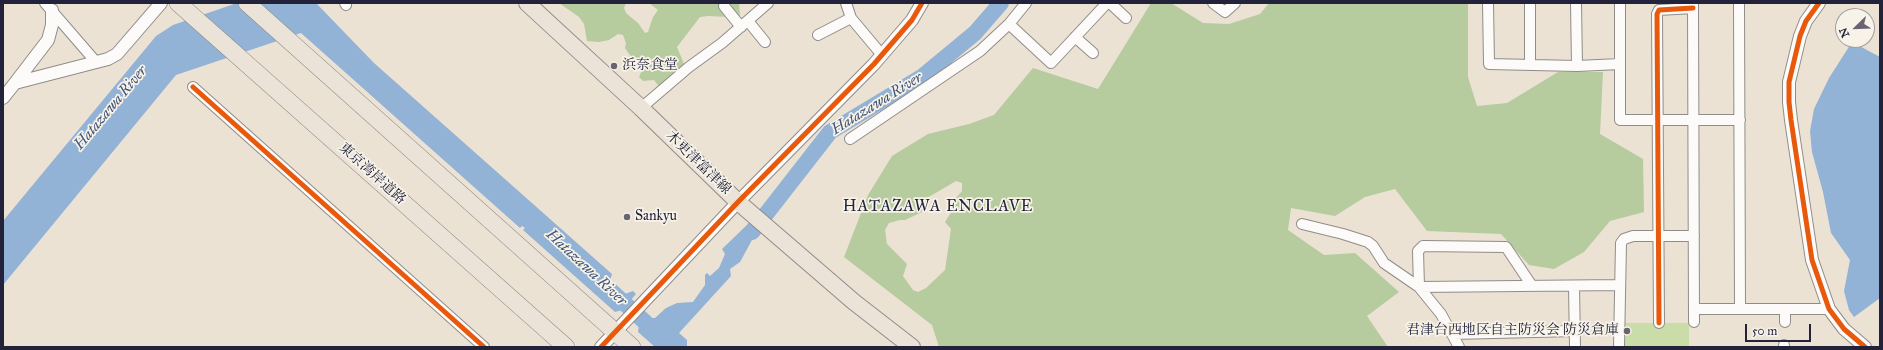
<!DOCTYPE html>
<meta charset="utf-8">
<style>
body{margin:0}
#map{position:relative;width:1883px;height:350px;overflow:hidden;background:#ebe2d4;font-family:"IM FELL Great Primer",serif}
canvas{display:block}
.frame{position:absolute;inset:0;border:4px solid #22223b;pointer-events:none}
.north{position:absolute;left:1835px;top:8px;width:40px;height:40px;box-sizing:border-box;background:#f7f3e8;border:1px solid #a29fa3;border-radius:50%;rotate:247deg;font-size:11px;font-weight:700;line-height:16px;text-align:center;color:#22223b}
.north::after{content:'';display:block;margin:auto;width:14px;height:18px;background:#686571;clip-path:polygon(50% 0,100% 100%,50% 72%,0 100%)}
.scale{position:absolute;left:1745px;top:324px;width:66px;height:18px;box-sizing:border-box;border:2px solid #22223b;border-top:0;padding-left:5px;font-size:12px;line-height:14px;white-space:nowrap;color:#22223b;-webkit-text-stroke:3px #f7f3e8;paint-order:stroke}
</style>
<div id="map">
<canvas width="1883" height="350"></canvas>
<div class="frame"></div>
<div class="north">N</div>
<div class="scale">50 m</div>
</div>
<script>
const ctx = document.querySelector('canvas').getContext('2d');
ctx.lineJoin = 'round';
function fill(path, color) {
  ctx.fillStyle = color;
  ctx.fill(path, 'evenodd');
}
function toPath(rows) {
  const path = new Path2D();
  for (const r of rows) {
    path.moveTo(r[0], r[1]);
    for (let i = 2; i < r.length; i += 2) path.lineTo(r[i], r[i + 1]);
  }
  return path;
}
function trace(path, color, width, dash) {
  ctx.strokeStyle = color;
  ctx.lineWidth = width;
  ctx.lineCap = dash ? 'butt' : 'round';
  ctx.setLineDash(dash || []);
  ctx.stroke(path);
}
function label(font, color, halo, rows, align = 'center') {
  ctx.font = font + ' "IM FELL Great Primer","Noto Serif JP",serif';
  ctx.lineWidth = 3.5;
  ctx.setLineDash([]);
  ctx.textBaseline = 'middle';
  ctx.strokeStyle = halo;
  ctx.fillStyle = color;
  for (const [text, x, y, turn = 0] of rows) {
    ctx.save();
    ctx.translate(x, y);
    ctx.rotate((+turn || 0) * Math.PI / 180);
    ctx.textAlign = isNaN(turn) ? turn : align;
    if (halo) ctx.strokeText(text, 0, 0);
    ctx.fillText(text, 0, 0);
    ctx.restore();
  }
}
const green = toPath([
 [1625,323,1689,323,1689,347,1625,347]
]);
const forest = toPath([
 [559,3,626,3,624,8,626,13,638,23,645,33,648,32,653,17,658,10,649,3,739,3,740,16,729,17,708,16,700,17,677,47,684,64,684,70,660,88,654,80,643,81,639,77,643,68,629,54,625,48,626,43,623,35,618,34,609,40,599,42,587,41,584,24,579,17],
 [1151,3,1171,3,1203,23,1229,24,1260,14,1269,3,1468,3,1468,77,1477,106,1507,103,1558,72,1603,72,1600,134,1643,159,1644,212,1610,221,1584,252,1554,269,1529,265,1501,234,1427,231,1395,189,1365,197,1335,216,1291,208,1288,230,1324,255,1355,253,1399,292,1367,316,1388,347,939,347,932,325,844,257,868,195,892,156,928,134,969,124,994,115,1033,68,1098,89],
 [956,181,962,183,962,191,956,198,955,206,945,222,951,229,945,270,926,288,918,292,913,290,903,276,907,264,887,244,885,230,889,223,900,220,905,220,922,212,927,204,927,198]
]);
const water = toPath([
 [237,3,316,3,374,63,612,274,610,281,625,294,633,291,636,294,622,310,615,312,523,230,525,228,522,226,520,228,301,33,176,75,3,285,3,221,156,36,173,25],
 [1852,42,1880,57,1880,298,1854,317,1849,310,1844,291,1850,260,1831,233,1823,192,1812,152,1810,131,1814,109,1829,78],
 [749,223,760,232,752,240,740,262,730,269,731,276,679,333,687,340,687,347,655,347,638,332,639,324,646,315,649,318,655,318,666,308,677,303,693,302,705,285,705,275,707,273,710,276,719,268,725,254,722,249]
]);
const river = toPath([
 [752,232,830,132,923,76,975,33,1001,3],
 [610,290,658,334]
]);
const minor = toPath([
 [45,3,96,62],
 [345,3,346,5],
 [846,3,851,18,882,55],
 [1110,3,1126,18],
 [1213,3,1225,12,1235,3],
 [1488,3,1489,64,1577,66,1620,64],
 [1576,3,1577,66],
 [1620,3,1620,120,1740,120],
 [1693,3,1694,322],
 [1739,3,1740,309],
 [724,6,741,27],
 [748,21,765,42],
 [1009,24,1051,63,1107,3],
 [818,35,851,18],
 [1075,37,1093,53],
 [1530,64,1530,3],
 [193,87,484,347],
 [641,108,689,67,722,43,768,3],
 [850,139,980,51,1009,24,1026,3],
 [1302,224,1343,234,1368,242,1373,246,1384,263,1419,287,1441,314,1459,347],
 [1574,286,1575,347],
 [1419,287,1620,285],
 [1419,287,1418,251,1423,246,1506,247,1532,286],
 [1694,309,1829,309],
 [1785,322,1785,309],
 [1659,323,1657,14,1659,10,1693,8],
 [1452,334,1575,331],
 [1619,347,1621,243,1624,239,1633,236,1694,236],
 [1784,347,1784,345]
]);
const tertiary = toPath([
 [1819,3,1806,21,1800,36,1795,57,1789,82,1789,102,1791,120,1812,260,1829,309,1844,329,1865,347],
 [15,83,48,40,52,25,52,10],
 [3,98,15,83,108,59,117,54,161,3],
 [601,347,738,202,874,64,912,20,922,3]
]);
const primary = toPath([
 [527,3,641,108,738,202,854,302,912,347]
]);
const trunk = toPath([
 [178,3,566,347],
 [247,3,632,347]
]);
const cycleway = toPath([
 [1819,3,1806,21,1800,36,1795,57,1789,82,1789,102,1791,120,1812,260,1829,309,1844,329,1865,347],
 [193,87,484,347],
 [1659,323,1657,14,1659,10,1693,8],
 [601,347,738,202,874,64,912,20,922,3]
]);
const markers = [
 [614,66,4,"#686571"],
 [627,217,4,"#686571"],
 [1627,331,4,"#686571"]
];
const poiNames = [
 ["浜奈食堂",622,66],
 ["Sankyu",635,217],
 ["君津台西地区自主防災会 防災倉庫",1619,331,"right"]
];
const streetNames = [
 ["木更津富津線",698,163,44],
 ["東京湾岸道路",372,174,42]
];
const waterNames = [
 ["Hatazawa River",877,104,-32],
 ["Hatazawa River",111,108,-50],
 ["Hatazawa River",586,268,43]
];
const quarterNames = [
 ["HATAZAWA ENCLAVE",938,207]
];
fill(green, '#cadda8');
fill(forest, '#b6cb9e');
fill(water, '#92b2d6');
trace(river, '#92b2d6', 16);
trace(minor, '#908c89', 12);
trace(tertiary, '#908c89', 14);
trace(primary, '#908c89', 18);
trace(trunk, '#908c89', 18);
trace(minor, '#fcfbf9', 10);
trace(tertiary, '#fcfbf9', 12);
trace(primary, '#ebe3d7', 16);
trace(trunk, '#ebe3d7', 17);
trace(cycleway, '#e8590c', 5);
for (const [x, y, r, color] of markers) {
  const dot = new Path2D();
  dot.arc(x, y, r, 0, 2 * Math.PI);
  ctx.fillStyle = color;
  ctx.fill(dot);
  trace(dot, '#f7f3e8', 1.5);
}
label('14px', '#22223b', '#f7f3e8', poiNames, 'left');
label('14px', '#22223b', '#f7f3e8', streetNames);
label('italic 15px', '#405479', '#f7f3e8', waterNames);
ctx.letterSpacing = '1px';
label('16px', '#22223b', '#f7f3e8', quarterNames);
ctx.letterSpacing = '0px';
</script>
